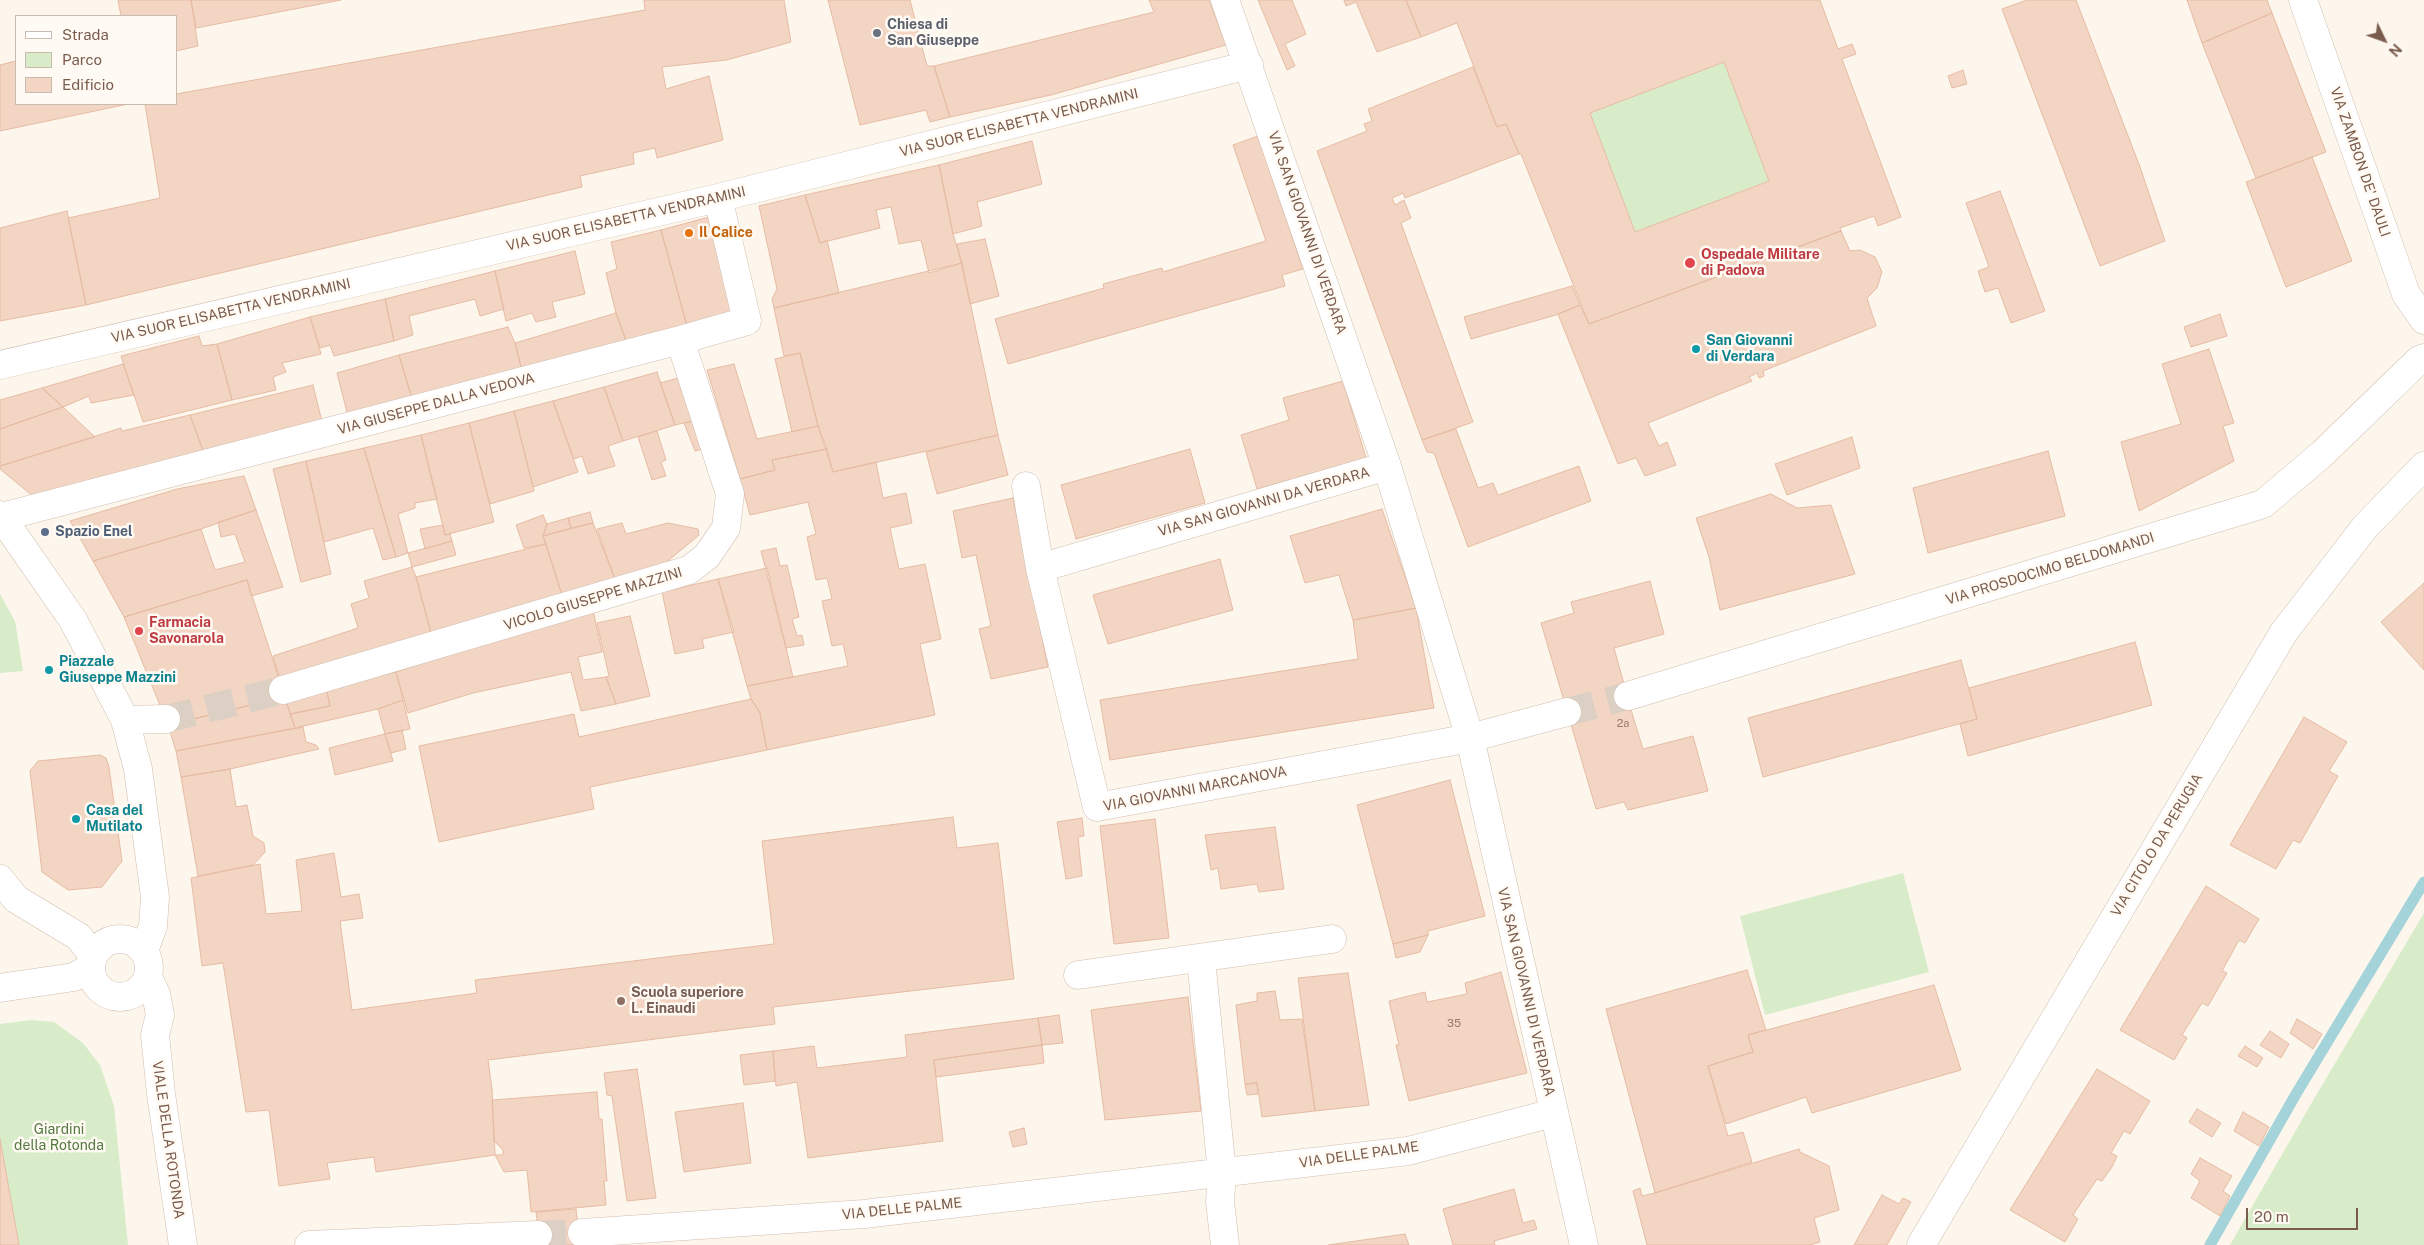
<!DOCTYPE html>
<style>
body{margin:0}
#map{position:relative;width:2424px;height:1245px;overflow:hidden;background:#fdf6ec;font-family:"Public Sans",sans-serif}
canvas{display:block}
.legend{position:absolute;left:15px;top:15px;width:162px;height:90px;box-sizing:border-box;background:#fffaf3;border:1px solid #cabbb1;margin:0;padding:6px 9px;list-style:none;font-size:15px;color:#7a5c4d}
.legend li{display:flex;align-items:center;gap:10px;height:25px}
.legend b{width:25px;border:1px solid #cabbb1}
.north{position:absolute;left:2359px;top:15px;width:50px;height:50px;-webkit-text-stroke:4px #fffaf3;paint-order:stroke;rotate:132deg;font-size:14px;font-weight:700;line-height:20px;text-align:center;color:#7a5c4d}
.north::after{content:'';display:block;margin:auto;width:18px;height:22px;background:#7a5c4d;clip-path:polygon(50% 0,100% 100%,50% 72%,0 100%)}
.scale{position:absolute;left:2246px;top:1208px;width:112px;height:22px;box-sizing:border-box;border:2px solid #7a5c4d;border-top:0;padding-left:6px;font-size:15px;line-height:18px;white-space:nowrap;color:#7a5c4d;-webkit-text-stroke:4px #fffaf3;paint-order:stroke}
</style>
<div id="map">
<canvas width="2424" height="1245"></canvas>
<ul class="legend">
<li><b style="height:6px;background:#fff"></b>Strada</li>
<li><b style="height:14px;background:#d8ecc9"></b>Parco</li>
<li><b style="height:14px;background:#f3d5c3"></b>Edificio</li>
</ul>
<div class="north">N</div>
<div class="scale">20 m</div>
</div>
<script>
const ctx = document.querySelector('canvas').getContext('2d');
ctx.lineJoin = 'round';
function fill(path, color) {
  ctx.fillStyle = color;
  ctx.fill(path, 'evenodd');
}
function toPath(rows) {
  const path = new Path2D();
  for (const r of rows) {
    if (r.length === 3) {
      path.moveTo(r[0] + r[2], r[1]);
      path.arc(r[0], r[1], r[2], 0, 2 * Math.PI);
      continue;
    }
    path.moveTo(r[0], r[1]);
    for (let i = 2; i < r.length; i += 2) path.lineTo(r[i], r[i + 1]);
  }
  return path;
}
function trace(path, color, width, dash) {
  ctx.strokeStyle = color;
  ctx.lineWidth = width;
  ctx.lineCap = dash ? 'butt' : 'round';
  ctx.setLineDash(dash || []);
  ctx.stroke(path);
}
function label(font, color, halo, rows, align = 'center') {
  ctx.font = font + ' "Public Sans",sans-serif';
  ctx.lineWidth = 5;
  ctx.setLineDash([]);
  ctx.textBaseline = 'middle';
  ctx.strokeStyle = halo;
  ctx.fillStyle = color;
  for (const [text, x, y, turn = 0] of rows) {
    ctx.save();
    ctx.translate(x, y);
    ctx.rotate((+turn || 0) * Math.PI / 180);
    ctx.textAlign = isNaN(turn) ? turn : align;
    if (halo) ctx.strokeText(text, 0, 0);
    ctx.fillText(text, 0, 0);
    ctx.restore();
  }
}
const green = toPath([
 [1724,62,1769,181,1635,232,1590,113],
 [0,594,15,621,23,671,0,673],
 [1903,873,1929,972,1765,1015,1740,916],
 [2424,913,2424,1245,2230,1245,2311,1104],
 [31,1020,54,1022,83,1043,100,1065,114,1106,128,1245,19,1245,0,1139,0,1024]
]);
const stream = toPath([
 [2210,1245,2296,1094,2424,882]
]);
const building = toPath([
 [118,0,191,0,198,46,176,51,176,16,121,16,118,0],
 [191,0,341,0,196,28,191,0],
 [644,0,784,0,791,42,727,60,662,67,666,89,709,76,723,140,657,158,655,148,633,153,634,164,580,176,582,187,86,305,68,218,160,198,145,104,176,104,176,94,645,10,644,0],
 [828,0,910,0,927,66,934,66,950,117,930,122,926,110,860,125,828,0],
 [1149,0,1209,0,1226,45,1051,95,950,117,934,66,1154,12,1149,0],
 [1258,0,1292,0,1306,34,1285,44,1295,66,1287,70,1258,0],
 [1344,0,1406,0,1421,37,1377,52,1356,2,1346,6,1344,0],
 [1406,0,1820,0,1838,49,1852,44,1856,54,1842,59,1901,217,1878,226,1874,216,1840,228,1841,231,1589,324,1521,154,1519,154,1506,124,1497,127,1457,23,1421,37,1406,0],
 [1724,62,1769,181,1635,232,1590,113,1724,62],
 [2027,0,2076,0,2140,167,2165,241,2100,266,2002,9,2027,0],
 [2187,0,2267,0,2272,13,2202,43,2187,0],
 [2272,13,2326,152,2256,178,2202,43,2272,13],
 [16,61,16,104,128,104,0,131,0,65,16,61],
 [1473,67,1497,127,1506,124,1519,154,1405,198,1403,193,1392,198,1395,205,1404,200,1411,218,1401,223,1473,422,1422,440,1317,151,1367,131,1364,124,1372,121,1368,109,1473,67],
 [1963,70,1967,84,1952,88,1948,76,1963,70],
 [1258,136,1303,269,1282,275,1285,286,1008,364,995,319,1104,288,1103,284,1162,268,1163,272,1266,241,1233,145,1258,136],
 [1032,141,1042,184,977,202,982,226,953,234,939,165,1032,141],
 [2312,157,2352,261,2286,287,2246,182,2312,157],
 [939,165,953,234,962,263,929,273,921,240,899,244,891,207,876,210,880,228,820,243,805,195,939,165],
 [2000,191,2045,311,2011,323,1998,288,1985,292,1978,271,1989,267,1966,203,2000,191],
 [805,195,820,243,827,240,839,293,774,308,772,299,777,289,759,206,805,195],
 [67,211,86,305,0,321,0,228,67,211],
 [709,217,740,309,688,330,661,230,709,217],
 [661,230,688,330,628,346,616,313,606,273,617,269,611,242,661,230],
 [1841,231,1850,251,1860,250,1875,257,1882,272,1877,288,1867,298,1876,326,1763,371,1764,376,1759,378,1757,373,1749,377,1752,381,1648,423,1659,446,1667,442,1676,465,1645,476,1636,458,1618,464,1558,314,1580,305,1589,324,1841,231],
 [985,239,999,296,970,304,957,244,985,239],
 [575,251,585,294,552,302,556,317,536,322,532,313,506,321,495,271,575,251],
 [962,263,998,435,833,472,818,426,800,353,784,356,774,308,962,263],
 [495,271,504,309,480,316,475,299,409,316,413,335,394,341,385,299,495,271],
 [1572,286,1580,305,1556,315,1471,339,1464,317,1572,286],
 [385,299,394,341,334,356,330,345,320,348,310,317,385,299],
 [616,313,628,346,523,375,515,343,616,313],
 [2220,314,2227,336,2191,347,2184,327,2220,314],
 [310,317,321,354,282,363,286,372,273,377,276,390,232,400,217,344,310,317],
 [508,327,515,343,523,375,414,405,399,355,508,327],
 [199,336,202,346,217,344,232,400,143,422,121,356,199,336],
 [2209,349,2234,423,2223,426,2234,461,2139,511,2121,442,2181,424,2162,364,2209,349],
 [800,353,818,426,792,432,775,359,800,353],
 [399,355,414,405,349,420,337,373,399,355],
 [123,364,134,395,91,403,89,396,63,407,42,388,123,364],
 [734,364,757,439,818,426,827,449,772,460,775,470,740,479,707,370,734,364],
 [657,372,675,425,623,441,604,387,657,372],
 [682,377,697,420,675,425,660,383,682,377],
 [1343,381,1366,458,1257,489,1241,435,1289,420,1283,398,1343,381],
 [313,385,323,426,205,456,190,415,313,385],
 [604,387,623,441,608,446,615,466,588,474,582,456,574,459,553,401,604,387],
 [42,388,63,407,0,429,0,400,42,388],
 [553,401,578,472,533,487,514,411,553,401],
 [63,407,95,437,0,466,0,429,63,407],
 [514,411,534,491,490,504,469,423,514,411],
 [190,415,205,456,40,502,0,469,0,466,121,428,122,431,190,415],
 [697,420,707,448,695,451,684,423,697,420],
 [469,423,494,522,445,535,421,435,469,423],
 [1456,429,1478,488,1493,483,1498,495,1579,466,1591,501,1468,547,1434,453,1427,452,1422,440,1456,429],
 [657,431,666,460,661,462,666,476,652,480,638,437,657,431],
 [421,435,437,499,415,503,415,508,398,514,408,553,396,557,364,448,421,435],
 [998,435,1008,475,937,494,926,452,998,435],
 [1852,437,1860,468,1787,495,1775,464,1852,437],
 [364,448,396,557,383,560,373,528,324,542,306,461,364,448],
 [827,449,833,472,876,462,883,498,906,493,912,523,890,528,899,569,925,564,941,639,920,644,935,715,767,750,760,713,751,699,747,686,848,666,843,644,832,646,822,601,832,599,827,578,816,580,807,537,816,534,808,502,750,515,740,479,775,470,772,460,827,449],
 [1190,449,1205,503,1076,539,1061,485,1190,449],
 [2048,451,2065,516,1928,553,1913,488,2048,451],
 [306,461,331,574,301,582,273,469,306,461],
 [244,476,256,510,201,529,93,561,70,521,177,489,244,476],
 [1771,494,1797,508,1831,505,1855,574,1720,610,1709,557,1696,518,1771,494],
 [1013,498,1048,667,991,679,979,629,991,626,976,555,962,558,953,511,1013,498],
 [1382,509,1416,608,1353,620,1339,575,1305,583,1290,536,1382,509],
 [256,510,283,587,251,596,247,580,124,617,93,561,201,529,215,570,245,562,235,534,221,537,218,522,256,510],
 [590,512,593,523,571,528,568,518,590,512],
 [543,515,547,524,543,536,546,544,524,548,516,525,543,515],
 [568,518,571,528,543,536,547,524,568,518],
 [593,523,616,582,562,595,543,536,593,523],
 [622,523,626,534,668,523,698,529,699,535,656,571,616,582,597,529,622,523],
 [443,525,445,535,450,534,452,541,425,549,420,529,443,525],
 [452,541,456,555,412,567,408,553,452,541],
 [546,544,562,595,431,633,416,577,546,544],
 [776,548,780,566,787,565,799,617,792,619,797,636,802,635,804,645,786,648,761,551,776,548],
 [1220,559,1233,610,1108,644,1093,595,1220,559],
 [412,567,416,577,431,633,281,683,273,656,358,628,351,604,369,598,364,581,412,567],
 [767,568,793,677,747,686,718,579,767,568],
 [718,579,734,632,702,639,704,648,675,654,662,592,718,579],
 [247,580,285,697,168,725,124,617,247,580],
 [1650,581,1664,634,1614,648,1634,720,1643,749,1693,736,1708,791,1628,810,1624,802,1596,809,1541,623,1574,613,1571,602,1650,581],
 [2424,583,2424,670,2381,622,2424,583],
 [1416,608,1434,708,1110,760,1100,700,1358,659,1353,620,1416,608],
 [593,610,602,652,578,657,583,680,606,677,616,704,581,711,571,672,473,693,408,713,396,672,518,631,593,610],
 [630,616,650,696,616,704,606,677,609,676,597,623,630,616],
 [2135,642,2152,705,1968,756,1960,724,1977,719,1969,688,2135,642],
 [1961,660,1977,719,1763,777,1748,718,1961,660],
 [396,672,403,700,378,709,295,728,290,714,330,706,326,687,396,672],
 [326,687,330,706,290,714,285,697,326,687],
 [285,697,295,728,176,751,168,725,285,697],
 [751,699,760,713,767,750,590,787,594,809,439,842,419,746,574,714,579,737,751,699],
 [403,700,410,729,385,734,378,709,403,700],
 [2304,717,2347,742,2329,771,2338,776,2300,843,2293,840,2276,869,2230,845,2304,717],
 [303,727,306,742,316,745,319,749,230,769,181,777,176,751,303,727],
 [402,730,406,749,391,753,385,734,402,730],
 [385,734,393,761,335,775,329,748,385,734],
 [100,755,106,758,109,767,122,861,102,887,68,890,42,872,30,771,38,761,100,755],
 [230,769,236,807,247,805,253,836,264,843,265,852,253,865,198,876,181,777,230,769],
 [1450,780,1485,916,1428,931,1428,935,1393,944,1357,805,1450,780],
 [953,817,957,848,998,843,1014,979,773,1007,775,1024,488,1060,492,1089,495,1155,376,1172,374,1157,327,1163,330,1179,279,1186,269,1110,246,1112,223,963,202,966,191,878,260,864,266,914,302,911,296,860,334,853,341,897,359,894,363,918,340,921,352,1010,477,993,475,980,774,944,762,841,953,817],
 [1082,818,1084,836,1078,837,1082,876,1066,879,1057,822,1082,818],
 [1155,819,1169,938,1114,944,1100,826,1155,819],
 [1275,827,1284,889,1259,892,1257,884,1221,889,1218,868,1211,870,1205,835,1275,827],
 [2206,886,2259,919,2245,943,2239,940,2222,971,2227,973,2208,1006,2202,1003,2182,1035,2187,1038,2174,1060,2120,1030,2206,886],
 [1428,935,1420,952,1396,958,1393,944,1428,935],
 [1747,970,1766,1030,1748,1035,1753,1052,1708,1066,1728,1136,1743,1132,1752,1162,1655,1193,1606,1009,1747,970],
 [1501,972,1527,1073,1409,1101,1396,1045,1399,1045,1389,1001,1425,992,1427,1002,1467,994,1465,983,1501,972],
 [1348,973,1369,1105,1315,1111,1298,978,1348,973],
 [1934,985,1961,1070,1812,1113,1806,1097,1726,1124,1708,1066,1753,1052,1748,1035,1934,985],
 [1275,991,1280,1020,1302,1019,1315,1111,1262,1117,1257,1083,1245,1084,1236,1005,1257,1001,1257,993,1275,991],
 [1188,997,1201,1111,1105,1120,1091,1010,1188,997],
 [1059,1015,1063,1043,1042,1045,1038,1018,1059,1015],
 [1038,1018,1042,1045,934,1060,943,1141,808,1158,797,1082,776,1086,773,1051,814,1046,817,1068,907,1057,905,1035,1038,1018],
 [2297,1019,2322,1034,2313,1049,2290,1033,2297,1019],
 [2270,1031,2289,1044,2281,1058,2260,1045,2270,1031],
 [1042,1045,1044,1063,936,1077,934,1060,1042,1045],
 [2245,1046,2263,1058,2257,1067,2238,1056,2245,1046],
 [773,1051,775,1081,744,1085,740,1055,773,1051],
 [637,1069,656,1198,627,1201,612,1096,607,1095,604,1073,637,1069],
 [2097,1069,2150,1101,2130,1134,2124,1131,2111,1153,2117,1156,2112,1167,2102,1181,2097,1179,2073,1215,2078,1219,2065,1242,2010,1210,2097,1069],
 [1257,1083,1258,1094,1247,1095,1245,1084,1257,1083],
 [597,1092,599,1119,602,1119,607,1181,604,1181,606,1205,531,1212,527,1170,504,1172,495,1155,503,1155,503,1150,494,1141,492,1100,597,1092],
 [743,1103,751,1163,684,1172,675,1112,743,1103],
 [2197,1109,2221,1123,2212,1137,2189,1122,2197,1109],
 [2243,1112,2269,1127,2259,1146,2234,1131,2243,1112],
 [1024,1128,1027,1144,1013,1147,1009,1132,1024,1128],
 [0,1139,19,1245,0,1245,0,1139],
 [1799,1149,1800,1152,1829,1166,1830,1171,1839,1210,1814,1218,1820,1242,1810,1245,1647,1245,1633,1191,1640,1188,1642,1196,1655,1193,1799,1149],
 [2200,1158,2232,1176,2223,1191,2230,1196,2220,1216,2191,1198,2200,1181,2191,1174,2200,1158],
 [1514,1189,1523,1223,1534,1220,1537,1229,1494,1241,1495,1245,1453,1245,1443,1209,1514,1189],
 [1882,1195,1899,1204,1903,1198,1911,1202,1887,1245,1854,1245,1882,1195],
 [576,1209,580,1245,540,1245,536,1212,576,1209],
 [1405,1234,1409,1245,1328,1245,1405,1234]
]);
const minorTunnel = toPath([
 [1567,712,1628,696],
 [166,719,283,690],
 [538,1235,582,1233]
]);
const minor = toPath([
 [1225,0,1387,466,1470,738,1584,1245],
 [2303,0,2406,294,2424,320],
 [0,365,718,198,1249,65],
 [1026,486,1040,568,1097,807,1470,738,1567,712],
 [0,515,73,620,125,720,138,769,155,897,153,926,144,951],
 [2,517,680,340,747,321,718,198],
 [1040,568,1387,466],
 [283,690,689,570,707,556,726,528,730,494,680,340],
 [1628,696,2263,504,2322,454,2419,360,2424,358],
 [125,720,166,719],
 [0,879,16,899,79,937,93,956],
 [120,968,29],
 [1201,959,1222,1173,1220,1202,1225,1245],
 [1078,975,1332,939],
 [148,977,156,994,160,1015,155,1035,161,1094,183,1245],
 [0,988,74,977,90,968],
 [582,1233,864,1214,1408,1151,1553,1113],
 [309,1245,538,1235],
 [1921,1245,2284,632,2365,527,2424,466]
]);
const markers = [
 [877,33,5,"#6b7280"],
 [689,233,5,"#e8710a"],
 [1690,263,6,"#e0444e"],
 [1696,349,5,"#0f9aa8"],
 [45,532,5,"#5c6f8a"],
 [139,631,5,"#e0444e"],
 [49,670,5,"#0f9aa8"],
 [76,819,5,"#0f9aa8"],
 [621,1001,5,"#8d6e63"]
];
const numberNames = [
 ["2a",1623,724],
 ["35",1454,1024]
];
const worshipNames = [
 ["Chiesa di",887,25],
 ["San Giuseppe",887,41]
];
const streetNames = [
 ["VIA SUOR ELISABETTA VENDRAMINI",1019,123,-14],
 ["VIA ZAMBON DE' DAULI",2360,162,71],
 ["VIA SUOR ELISABETTA VENDRAMINI",626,219,-13],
 ["VIA SAN GIOVANNI DI VERDARA",1307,233,71],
 ["VIA SUOR ELISABETTA VENDRAMINI",231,311,-13],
 ["VIA GIUSEPPE DALLA VEDOVA",436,404,-15],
 ["VIA SAN GIOVANNI DA VERDARA",1264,502,-16],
 ["VIA PROSDOCIMO BELDOMANDI",2050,569,-17],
 ["VICOLO GIUSEPPE MAZZINI",593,599,-17],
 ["VIA GIOVANNI MARCANOVA",1195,789,-11],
 ["VIA CITOLO DA PERUGIA",2157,845,-59],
 ["VIA SAN GIOVANNI DI VERDARA",1526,992,77],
 ["VIALE DELLA ROTONDA",168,1140,82],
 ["VIA DELLE PALME",1359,1155,-8],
 ["VIA DELLE PALME",902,1209,-6]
];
const foodNames = [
 ["Il Calice",699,233]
];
const healthNames = [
 ["Ospedale Militare",1701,255],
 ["di Padova",1701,271],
 ["Farmacia",149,623],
 ["Savonarola",149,639]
];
const cultureNames = [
 ["San Giovanni",1706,341],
 ["di Verdara",1706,357],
 ["Piazzale",59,662],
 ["Giuseppe Mazzini",59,678],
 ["Casa del",86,811],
 ["Mutilato",86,827]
];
const serviceNames = [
 ["Spazio Enel",55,532]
];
const educationNames = [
 ["Scuola superiore",631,993],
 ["L. Einaudi",631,1009]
];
const parkNames = [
 ["Giardini",59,1130],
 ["della Rotonda",59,1146]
];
fill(green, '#d8ecc9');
trace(stream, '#a5d3da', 11);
fill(building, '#f3d5c3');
trace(building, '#e6bba3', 1);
trace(minorTunnel, '#dcd0c4', 28, [28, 14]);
trace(minor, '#d1beb0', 29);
trace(minor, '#fff', 28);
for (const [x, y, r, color] of markers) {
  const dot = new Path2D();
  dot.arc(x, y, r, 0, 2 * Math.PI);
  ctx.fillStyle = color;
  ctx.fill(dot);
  trace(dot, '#fffaf3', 2);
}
label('11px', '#987a6a', null, numberNames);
label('bold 14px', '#5b616d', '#fffaf3', worshipNames, 'left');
label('14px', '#7a5c4d', '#fffaf3', streetNames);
label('bold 14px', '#c56008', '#fffaf3', foodNames, 'left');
label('bold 14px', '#be3a42', '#fffaf3', healthNames, 'left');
label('bold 14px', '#0d838f', '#fffaf3', cultureNames, 'left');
label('bold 14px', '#4e5e75', '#fffaf3', serviceNames, 'left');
label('bold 14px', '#785e54', '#fffaf3', educationNames, 'left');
label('14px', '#537a41', '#fffaf3', parkNames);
</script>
